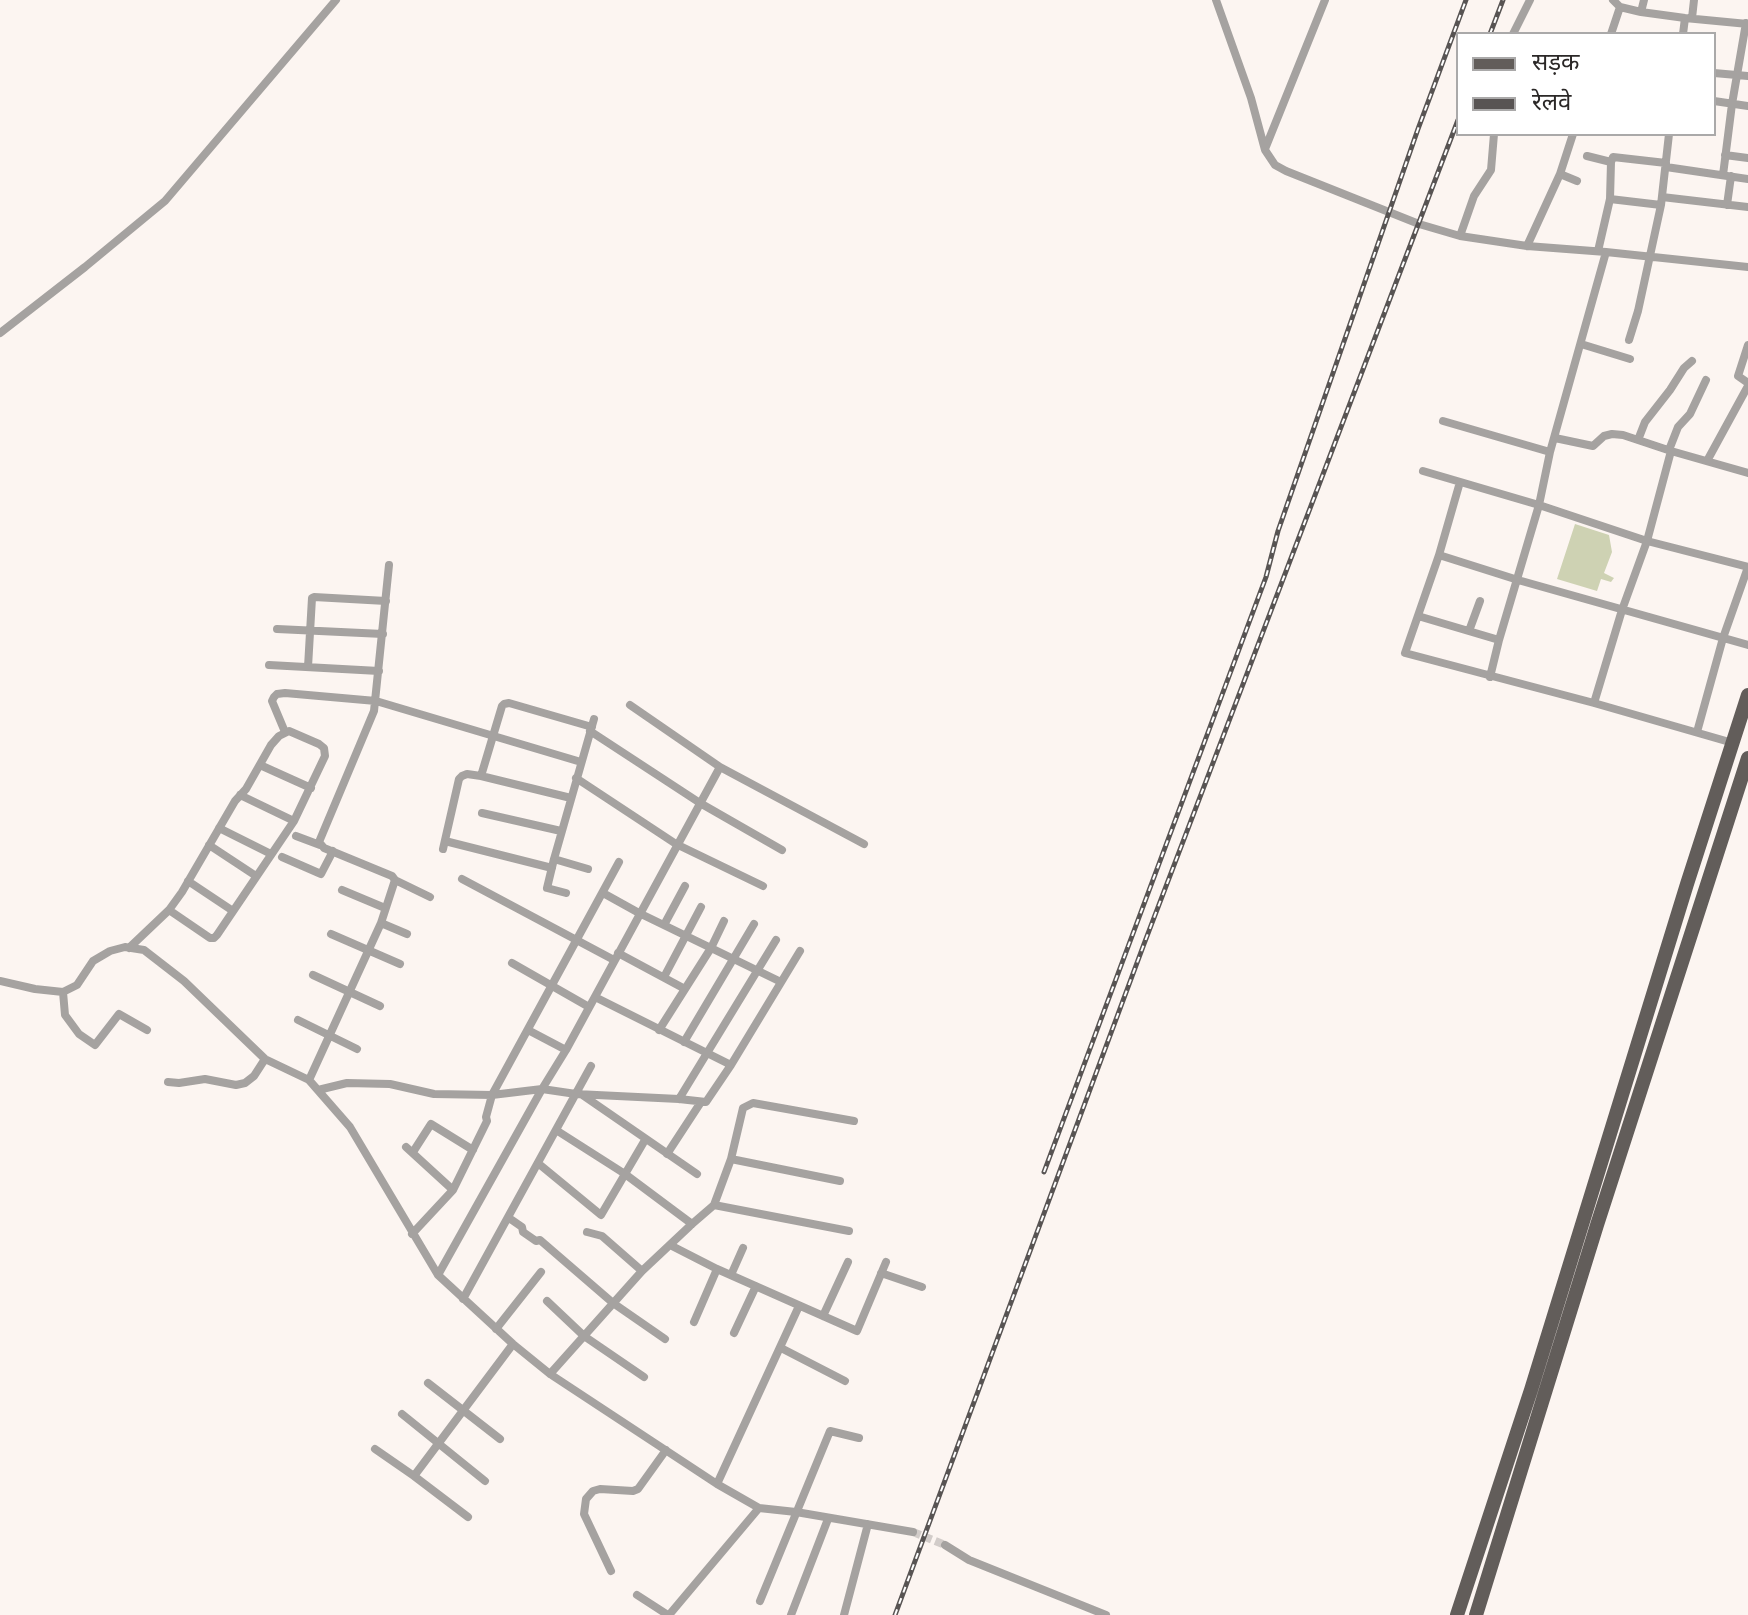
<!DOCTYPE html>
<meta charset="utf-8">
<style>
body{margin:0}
#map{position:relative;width:1748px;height:1615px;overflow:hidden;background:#fcf5f1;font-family:"Crimson Pro","Noto Sans Devanagari",serif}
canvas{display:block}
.legend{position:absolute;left:1456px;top:32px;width:260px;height:104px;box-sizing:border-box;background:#fff;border:2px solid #aaa9a9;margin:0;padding:10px 14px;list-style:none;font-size:24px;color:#2b2827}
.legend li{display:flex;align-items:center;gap:16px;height:40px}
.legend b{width:40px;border:2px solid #aaa9a9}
</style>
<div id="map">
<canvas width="1748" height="1615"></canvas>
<ul class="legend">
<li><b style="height:10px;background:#625d5a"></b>सड़क</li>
<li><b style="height:10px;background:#585453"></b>रेलवे</li>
</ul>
</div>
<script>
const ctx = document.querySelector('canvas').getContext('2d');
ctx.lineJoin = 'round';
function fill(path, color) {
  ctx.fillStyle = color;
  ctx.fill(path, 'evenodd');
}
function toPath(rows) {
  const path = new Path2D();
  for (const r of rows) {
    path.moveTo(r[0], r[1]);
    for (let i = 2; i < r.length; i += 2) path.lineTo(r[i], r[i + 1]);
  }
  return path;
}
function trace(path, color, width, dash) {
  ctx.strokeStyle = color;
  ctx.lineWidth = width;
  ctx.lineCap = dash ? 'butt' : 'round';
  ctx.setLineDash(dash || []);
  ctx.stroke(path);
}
const green = toPath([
 [1575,524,1609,535,1612,552,1604,573,1614,578,1611,582,1601,579,1597,591,1557,579]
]);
const streetTunnel = toPath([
 [913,1532,945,1545]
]);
const street = toPath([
 [1216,0,1251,98,1265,150,1275,165,1286,171,1419,224,1460,236,1527,246,1606,252,1748,267],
 [1613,0,1620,7,1641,12,1685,18,1748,24],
 [1641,12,1644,0],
 [1692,18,1694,0],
 [1513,34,1530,0],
 [1611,34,1620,7],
 [1683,34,1685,18],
 [1714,73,1748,76],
 [1714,101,1748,106],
 [1265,149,1325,0],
 [1725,155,1748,158],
 [1587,156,1611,162,1613,157,1666,163],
 [1666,167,1748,179],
 [1560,174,1577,181],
 [1723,175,1732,104,1746,23],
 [1662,197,1748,207],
 [1610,199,1661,205],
 [1727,205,1731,176],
 [1460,236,1474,196,1491,170,1494,134],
 [1527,246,1560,174,1573,134],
 [1598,251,1610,199,1611,162],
 [0,333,85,267,165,201,336,0],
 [1629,340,1638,311,1661,205,1669,134],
 [1581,344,1630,359],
 [1748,345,1738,376,1748,383],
 [1443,421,1550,452],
 [1555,438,1593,446,1604,436,1612,434,1623,435,1671,451,1748,473],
 [1638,440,1645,422,1670,390,1684,368,1692,361],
 [1669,450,1678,427,1690,414,1706,380],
 [1707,461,1748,386],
 [1423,471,1539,505,1647,541,1748,567],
 [1460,482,1439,555,1405,653,1594,703,1733,743],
 [1439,555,1518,580,1748,645],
 [1418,616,1499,640],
 [277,629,383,634],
 [1469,631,1480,601],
 [269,665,379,671],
 [308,667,312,598,314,597,386,601],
 [1490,677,1499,640,1539,505,1550,452,1606,252],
 [1594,703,1622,610,1647,541,1671,451],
 [630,705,720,767,864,844],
 [590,731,700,803,782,850],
 [285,732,272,701,274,697,277,694,285,693,376,701,581,762],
 [1697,732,1723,638,1748,567],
 [260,765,311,788],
 [481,776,502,706,504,704,509,703,592,727],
 [576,778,676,844,763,886],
 [240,795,294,821],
 [482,813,561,831],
 [219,828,271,854],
 [296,836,320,845],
 [445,841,552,868],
 [209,845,256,876],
 [443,849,459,779,462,776,467,774,481,776,571,798],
 [282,857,321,874,333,851],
 [554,859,588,869],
 [462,879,614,960],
 [395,880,430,897],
 [188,881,233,911],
 [342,890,385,908],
 [566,893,547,888,554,859,594,719],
 [603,893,639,913,781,982],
 [381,923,407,934],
 [664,925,685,886],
 [331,934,400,964],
 [129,948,169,910,182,892,235,801,246,789,271,745,279,736,289,731,319,744,324,748,325,756,294,821,217,935,214,938,210,938,169,910],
 [618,953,685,989],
 [512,963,589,1007],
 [313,975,380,1006],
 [664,977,701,907],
 [0,981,35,989,63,992,77,985,93,961,110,951,125,947,144,950,184,981,265,1059,309,1080,350,1127,438,1275,513,1344,550,1374,717,1484,759,1508,796,1512,913,1532],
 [63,992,65,1015,79,1034,95,1045,119,1014,147,1030],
 [595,997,731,1065,800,951],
 [298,1020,357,1049],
 [528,1030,566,1050],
 [659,1030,711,948,724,921],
 [684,1042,754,924],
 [309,1080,381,923,395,880,392,876,324,848,319,842,374,711,389,565],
 [168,1082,179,1083,205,1079,236,1085,245,1083,254,1076,265,1059],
 [318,1090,347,1083,390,1084,434,1094,492,1095,542,1089,576,1094,679,1099,706,1102,731,1065],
 [581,1094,697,1174],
 [679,1099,776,940],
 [556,1130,625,1174,692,1224],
 [406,1147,453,1190],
 [413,1152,431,1124,473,1150],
 [667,1154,701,1102],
 [731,1159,840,1181],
 [539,1164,601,1215,645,1140],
 [714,1205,849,1231],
 [509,1218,522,1227,523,1232,536,1241,540,1240,613,1303,665,1339],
 [587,1232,602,1236,642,1271],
 [412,1234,453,1190,487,1121,486,1117,492,1095,619,862],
 [670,1245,717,1269,857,1331,886,1262],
 [881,1273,922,1287],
 [438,1275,542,1089,566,1050,720,767],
 [731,1275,743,1248],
 [463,1299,591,1066],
 [547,1301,584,1336,644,1377],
 [823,1316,848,1262],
 [694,1322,717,1269],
 [496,1329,541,1272],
 [734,1333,756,1286],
 [781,1348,845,1381],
 [550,1374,642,1271,692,1224,714,1205,731,1159,743,1108,753,1103,854,1121],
 [428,1383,500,1439],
 [402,1414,485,1481],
 [375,1449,414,1476,468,1517],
 [414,1476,513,1344],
 [717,1484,799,1306],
 [945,1545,969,1560,1106,1615],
 [611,1571,584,1514,586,1499,593,1491,600,1489,633,1491,638,1489,666,1450],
 [637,1595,668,1615],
 [760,1601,830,1431,859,1438],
 [669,1615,759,1508],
 [791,1615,828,1519],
 [844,1615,868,1524]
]);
const primary = toPath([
 [1457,1615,1531,1390,1687,884,1748,695],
 [1476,1615,1597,1225,1748,758]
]);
const rail = toPath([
 [1490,34,1503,0],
 [1044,1172,1266,577,1278,531,1418,129,1466,0],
 [895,1615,1144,944,1458,120]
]);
fill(green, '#ced2b3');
trace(streetTunnel, '#d2ccc9', 8, [8, 4]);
trace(street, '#a5a2a0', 8);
trace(primary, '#625d5a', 14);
trace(rail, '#585453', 5);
trace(rail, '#fff', 2, [6]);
</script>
